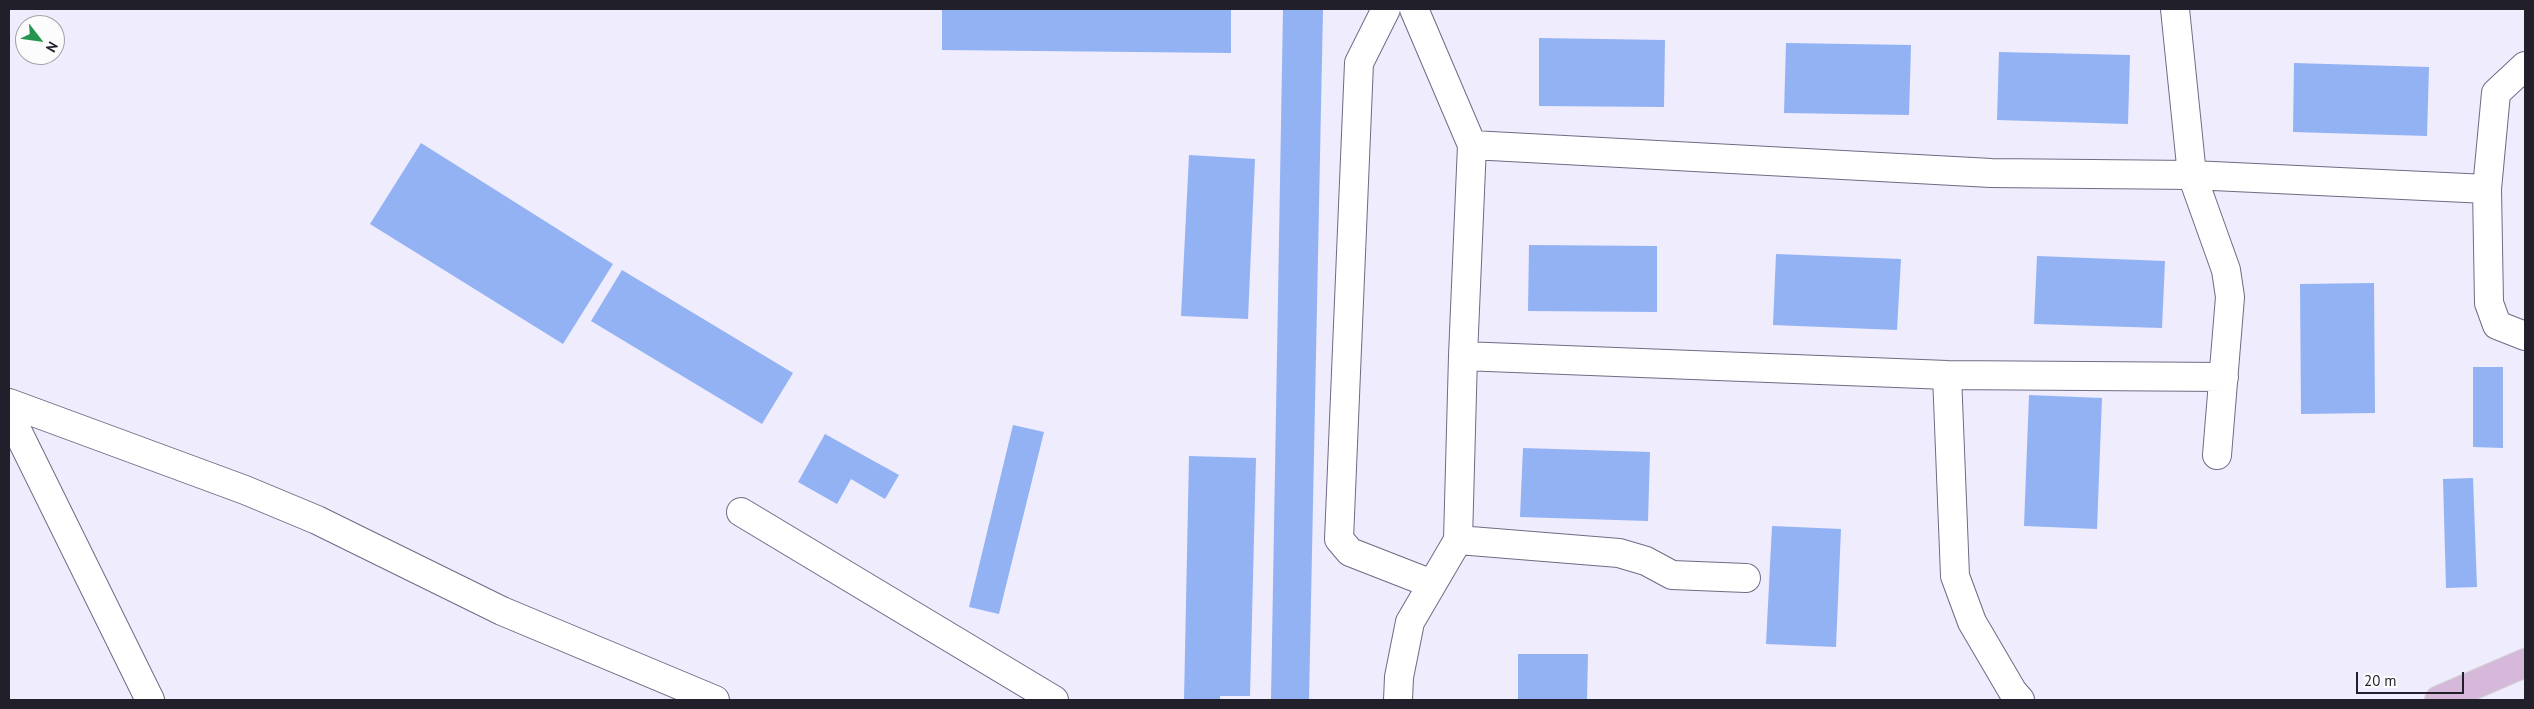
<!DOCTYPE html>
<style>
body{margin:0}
#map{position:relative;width:2534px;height:709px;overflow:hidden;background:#efecfe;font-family:"PT Sans",sans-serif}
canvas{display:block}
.frame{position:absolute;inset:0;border:10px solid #211f29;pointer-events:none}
.north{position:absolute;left:15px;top:15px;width:50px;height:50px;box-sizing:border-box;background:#fcfcfc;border:1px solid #a4a4a8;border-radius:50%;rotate:120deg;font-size:14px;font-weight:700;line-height:20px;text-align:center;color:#211f29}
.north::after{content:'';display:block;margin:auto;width:18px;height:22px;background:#24954e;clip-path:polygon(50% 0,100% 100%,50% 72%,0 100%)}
.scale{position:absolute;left:2356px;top:672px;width:108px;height:22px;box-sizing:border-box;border:2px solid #211f29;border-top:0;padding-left:6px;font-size:15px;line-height:18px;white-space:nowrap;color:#211f29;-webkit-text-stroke:4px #fcfcfc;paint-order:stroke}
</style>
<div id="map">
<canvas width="2534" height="709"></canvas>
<div class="frame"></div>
<div class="north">N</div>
<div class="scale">20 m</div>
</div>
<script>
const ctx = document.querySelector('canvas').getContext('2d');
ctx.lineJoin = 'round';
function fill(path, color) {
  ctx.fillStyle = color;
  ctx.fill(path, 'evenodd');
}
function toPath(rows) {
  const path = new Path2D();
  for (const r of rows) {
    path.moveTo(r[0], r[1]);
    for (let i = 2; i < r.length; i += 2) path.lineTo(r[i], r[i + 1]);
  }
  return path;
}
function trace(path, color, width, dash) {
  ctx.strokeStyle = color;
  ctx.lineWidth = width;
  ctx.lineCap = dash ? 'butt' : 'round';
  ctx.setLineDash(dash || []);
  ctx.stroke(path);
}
const building = toPath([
 [942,9,1231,9,1231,53,942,50],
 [1283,9,1323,9,1309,700,1271,700],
 [1539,38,1665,40,1664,107,1539,106],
 [1786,43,1911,45,1909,115,1784,113],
 [1999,52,2130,55,2128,124,1997,120],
 [2294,63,2429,67,2427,136,2293,132],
 [421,143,613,264,563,344,370,224],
 [1189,155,1255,159,1248,319,1181,316],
 [1529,245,1657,246,1657,312,1528,311],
 [1776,254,1901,259,1897,330,1773,325],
 [2037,256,2165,261,2162,328,2034,324],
 [622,270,793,373,762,424,591,321],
 [2374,283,2375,413,2301,414,2300,284],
 [2473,367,2503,367,2503,448,2473,447],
 [2029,395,2102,398,2097,529,2024,526],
 [1013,425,1044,432,999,614,969,607],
 [825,434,899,475,885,499,851,479,837,504,798,482],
 [1523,448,1650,452,1648,521,1520,517],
 [1189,456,1256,458,1250,696,1220,696,1220,700,1184,700],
 [2473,478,2477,587,2446,588,2443,479],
 [1772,526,1841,529,1836,647,1766,644],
 [1518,654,1588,654,1587,700,1518,700]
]);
const minor = toPath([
 [1386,9,1359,63,1339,539,1350,552,1432,584],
 [2175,9,2192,175,2226,270,2230,297,2217,455],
 [2525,66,2496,93,2487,189,2489,303,2497,325,2525,336],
 [1472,145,1991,173,2192,175,2487,189],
 [1463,356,1947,375,2224,377],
 [1947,375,1955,576,1972,622,2013,692,2020,700],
 [9,403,245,490,317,520,502,611,715,700],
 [9,414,150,700],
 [741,512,1054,700],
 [1458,540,1619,553,1646,561,1672,575,1746,578],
 [1398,700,1399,677,1410,622,1458,540,1463,356,1472,145,1414,9]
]);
const major = toPath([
 [2439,700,2525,663]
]);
fill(building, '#92b2f4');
trace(minor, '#6f6b84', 30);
trace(major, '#d3d2d4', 30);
trace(minor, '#fff', 28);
trace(major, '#d6b9da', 28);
</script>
